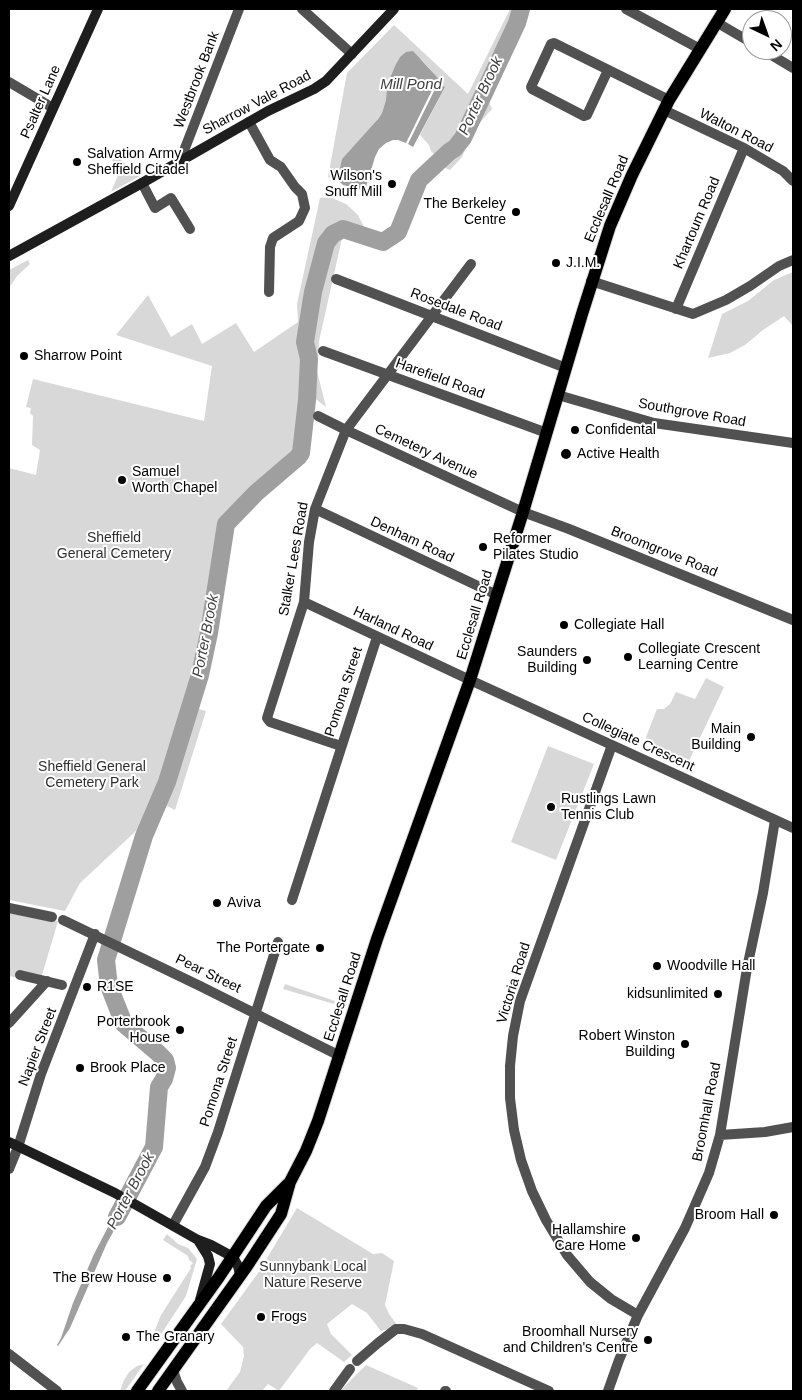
<!DOCTYPE html>
<style>
body{margin:0}
#map{position:relative;width:802px;height:1400px;overflow:hidden;background:#fff;font-family:Helvetica,sans-serif}
canvas{display:block}
.frame{position:absolute;inset:0;border:10px solid #000;pointer-events:none}
.north{position:absolute;left:742px;top:10px;width:50px;height:50px;box-sizing:border-box;background:#fff;border:1px solid #999;border-radius:50%;rotate:138deg;font-size:14px;font-weight:700;line-height:20px;text-align:center;color:#000}
.north::after{content:'';display:block;margin:auto;width:18px;height:22px;background:#000;clip-path:polygon(50% 0,100% 100%,50% 72%,0 100%)}
</style>
<div id="map">
<canvas width="802" height="1400"></canvas>
<div class="frame"></div>
<div class="north">N</div>
</div>
<script>
const ctx = document.querySelector('canvas').getContext('2d');
ctx.lineJoin = 'round';
function fill(path, color) {
  ctx.fillStyle = color;
  ctx.fill(path, 'evenodd');
}
function toPath(rows) {
  const path = new Path2D();
  for (const r of rows) {
    path.moveTo(r[0], r[1]);
    for (let i = 2; i < r.length; i += 2) path.lineTo(r[i], r[i + 1]);
  }
  return path;
}
function trace(path, color, width, dash) {
  ctx.strokeStyle = color;
  ctx.lineWidth = width;
  ctx.lineCap = dash ? 'butt' : 'round';
  ctx.setLineDash(dash || []);
  ctx.stroke(path);
}
function label(font, color, halo, rows, align = 'center') {
  ctx.font = font + ' Helvetica,sans-serif';
  ctx.lineWidth = 4;
  ctx.setLineDash([]);
  ctx.textBaseline = 'middle';
  ctx.strokeStyle = halo;
  ctx.fillStyle = color;
  for (const [text, x, y, turn = 0] of rows) {
    ctx.save();
    ctx.translate(x, y);
    ctx.rotate((+turn || 0) * Math.PI / 180);
    ctx.textAlign = isNaN(turn) ? turn : align;
    if (halo) ctx.strokeText(text, 0, 0);
    ctx.fillText(text, 0, 0);
    ctx.restore();
  }
}
const green = toPath([
 [510,9,525,9,523,16,488,100,492,109,473,130,462,157,450,170,440,166,436,156,431,151,429,145,420,135,445,87,438,83,438,78,421,59,395,66,387,85,386,100,382,113,373,125,342,159,339,169,339,181,328,177,347,73,394,25,468,94],
 [105,146,140,176,111,192,122,166,101,154],
 [330,197,346,204,358,215,364,227,380,245,343,234,319,341,318,360,316,367,326,407,313,397,308,439,297,456,255,492,226,523,201,654,149,811,137,830,80,883,65,911,9,900,9,468,36,475,40,450,32,445,33,416,30,413,31,408,26,407,33,379,204,421,212,366,116,335,148,295,171,337,192,324,202,344,236,323,254,352,298,322,297,304,320,198],
 [28,260,30,264,17,276,9,288,9,270],
 [793,272,793,326,784,316,763,330,745,345,730,353,708,358,722,314,748,301,774,280],
 [706,678,724,687,689,761,648,742,646,737,657,709,664,709,670,704,676,692,695,699],
 [196,708,206,711,175,810,165,805],
 [548,746,594,764,556,860,511,842],
 [9,912,58,921,40,982,9,976],
 [285,984,335,1001,334,1004,283,989],
 [297,1208,373,1254,382,1253,394,1261,385,1305,389,1314,398,1326,381,1331,367,1313,352,1304,327,1324,331,1334,352,1355,344,1362,317,1343,310,1349,279,1391,268,1384,262,1391,226,1391,240,1372,244,1356,243,1347,221,1324,266,1262,266,1260],
 [167,1234,178,1244,188,1248,197,1259,186,1296,156,1342,151,1340,161,1315,191,1268,190,1266,193,1263,189,1260,188,1256,163,1240],
 [144,1364,125,1391,120,1391,124,1380,129,1372,137,1366],
 [366,1365,418,1388,416,1391,343,1391,341,1390]
]);
const water = toPath([
 [413,51,438,78,406,143,398,140,393,140,386,143,379,149,375,157,366,187,362,190,343,185,339,181,338,175,342,159,378,119,382,113,386,100,387,85,395,66,400,57,406,52],
 [438,83,445,87,413,147,408,144],
 [403,210,410,212,401,235,396,241,385,246,384,238,396,230],
 [146,1154,154,1158,135,1192,128,1188],
 [120,1204,127,1207,107,1243,70,1328,58,1346,57,1345,61,1338,73,1303,94,1254]
]);
const river = toPath([
 [117,1217,154,1147,159,1087,164,1079,167,1068,165,1060,158,1053,124,1024,109,986,106,960,144,836,167,782,200,675,209,633,226,524,256,493,298,457,301,453,307,400,309,359,305,342,313,292,326,243,333,234,343,229,383,242,398,232,419,180,449,152,455,148,463,138,517,23,521,9]
]);
const street = toPath([
 [302,9,352,54],
 [626,9,700,49],
 [716,22,752,43],
 [763,50,793,68],
 [608,70,587,115,584,116,532,89,531,87,551,44,554,43,669,100],
 [9,82,53,108],
 [664,110,744,148,783,171,793,181],
 [249,122,270,160,281,167,295,187,302,194,305,208,299,221,273,238,270,247,269,292],
 [180,161,239,9],
 [142,183,155,208,171,198,190,229],
 [336,279,566,368],
 [591,281,693,314,726,300,750,286,779,266,793,260],
 [676,309,744,148],
 [323,351,547,433],
 [558,395,654,423,793,443],
 [318,416,346,430,523,512,569,529,793,620],
 [315,509,497,595],
 [304,602,470,680,793,828],
 [612,745,520,1001,513,1036,510,1066,510,1098,514,1130,521,1160,532,1191,546,1220,567,1255,590,1282,611,1299,638,1315],
 [341,746,270,722,267,718,304,602,309,542,315,509,346,430,471,264],
 [292,900,377,637],
 [9,908,52,917],
 [63,920,200,986,340,1056],
 [20,975,62,985],
 [9,1023,47,981],
 [720,1135,765,1132,793,1127],
 [9,1169,18,1147,41,1074,95,934],
 [173,1225,205,1167,218,1132,278,942],
 [9,1354,57,1391],
 [357,1361,378,1343,396,1329,404,1329,422,1334,549,1391],
 [173,1370,177,1382,182,1391],
 [334,1391,350,1369],
 [445,1391,446,1391],
 [608,1391,619,1360,638,1315,685,1228,709,1173,720,1135,747,968,763,893,775,820]
]);
const secondary = toPath([
 [9,206,98,9],
 [9,256,142,183,268,111,314,89,326,81,394,9],
 [9,1142,115,1193,198,1240,211,1245,233,1257,238,1266,240,1275],
 [198,1240,208,1256,210,1264,200,1300]
]);
const primary = toPath([
 [137,1391,219,1277,266,1206,288,1184],
 [158,1391,247,1266,281,1214,290,1182,306,1151,318,1121,377,939,470,680,523,512,582,314,610,226,632,175,669,100,725,9]
]);
const markers = [
 [77,162,5,"#000"],
 [392,184,5,"#000"],
 [516,212,5,"#000"],
 [556,263,5,"#000"],
 [24,356,5,"#000"],
 [575,430,5,"#000"],
 [566,454,6,"#000"],
 [122,480,5,"#000"],
 [483,547,5,"#000"],
 [564,625,5,"#000"],
 [628,657,5,"#000"],
 [587,660,5,"#000"],
 [751,737,5,"#000"],
 [551,807,5,"#000"],
 [217,903,5,"#000"],
 [320,948,5,"#000"],
 [657,966,5,"#000"],
 [87,987,5,"#000"],
 [718,994,5,"#000"],
 [180,1030,5,"#000"],
 [685,1044,5,"#000"],
 [80,1068,5,"#000"],
 [774,1215,5,"#000"],
 [636,1238,5,"#000"],
 [167,1278,5,"#000"],
 [261,1317,5,"#000"],
 [126,1337,5,"#000"],
 [648,1340,5,"#000"]
];
const streetNames = [
 ["Westbrook Bank",197,80,-69],
 ["Psalter Lane",41,102,-66],
 ["Sharrow Vale Road",257,103,-28],
 ["Walton Road",736,131,27],
 ["Ecclesall Road",607,199,-67],
 ["Khartoum Road",697,223,-67],
 ["Rosedale Road",456,310,21],
 ["Harefield Road",440,379,20],
 ["Southgrove Road",692,413,10],
 ["Cemetery Avenue",426,452,25],
 ["Denham Road",412,540,25],
 ["Broomgrove Road",664,552,22],
 ["Stalker Lees Road",294,559,-80],
 ["Ecclesall Road",475,615,-73],
 ["Harland Road",393,629,25],
 ["Pomona Street",344,692,-72],
 ["Collegiate Crescent",638,742,25],
 ["Pear Street",208,974,26],
 ["Victoria Road",514,983,-73],
 ["Ecclesall Road",343,997,-72],
 ["Napier Street",38,1047,-69],
 ["Pomona Street",219,1082,-72],
 ["Broomhall Road",707,1112,-79]
];
const poiNames = [
 ["Salvation Army",87,154],
 ["Sheffield Citadel",87,170],
 ["Wilson's",382,176,"right"],
 ["Snuff Mill",382,192,"right"],
 ["The Berkeley",506,204,"right"],
 ["Centre",506,220,"right"],
 ["J.I.M.",566,263],
 ["Sharrow Point",34,356],
 ["Confidental",585,430],
 ["Active Health",577,454],
 ["Samuel",132,472],
 ["Worth Chapel",132,488],
 ["Reformer",493,539],
 ["Pilates Studio",493,555],
 ["Collegiate Hall",574,625],
 ["Collegiate Crescent",638,649],
 ["Learning Centre",638,665],
 ["Saunders",577,652,"right"],
 ["Building",577,668,"right"],
 ["Main",741,729,"right"],
 ["Building",741,745,"right"],
 ["Rustlings Lawn",561,799],
 ["Tennis Club",561,815],
 ["Aviva",227,903],
 ["The Portergate",310,948,"right"],
 ["Woodville Hall",667,966],
 ["R1SE",97,987],
 ["kidsunlimited",708,994,"right"],
 ["Porterbrook",170,1022,"right"],
 ["House",170,1038,"right"],
 ["Robert Winston",675,1036,"right"],
 ["Building",675,1052,"right"],
 ["Brook Place",90,1068],
 ["Broom Hall",764,1215,"right"],
 ["Hallamshire",626,1230,"right"],
 ["Care Home",626,1246,"right"],
 ["The Brew House",157,1278,"right"],
 ["Frogs",271,1317],
 ["Broomhall Nursery",638,1332,"right"],
 ["and Children's Centre",638,1348,"right"],
 ["The Granary",136,1337]
];
const parkNames = [
 ["Sheffield",114,538],
 ["General Cemetery",114,554],
 ["Sheffield General",92,767],
 ["Cemetery Park",92,783],
 ["Sunnybank Local",313,1267],
 ["Nature Reserve",313,1283]
];
const waterNames = [
 ["Mill Pond",411,85],
 ["Porter Brook",481,96,-65],
 ["Porter Brook",206,636,-79],
 ["Porter Brook",131,1191,-62]
];
fill(green, '#d8d8d8');
fill(water, '#9f9f9f');
trace(river, '#9f9f9f', 18);
trace(primary, '#dbdbdb', 14);
trace(street, '#515151', 10);
trace(secondary, '#1e1e1e', 10);
trace(primary, '#000', 12);
for (const [x, y, r, color] of markers) {
  const dot = new Path2D();
  dot.arc(x, y, r, 0, 2 * Math.PI);
  ctx.fillStyle = color;
  ctx.fill(dot);
  trace(dot, '#fff', 2);
}
label('14px', '#000', '#fff', streetNames);
label('14px', '#000', '#fff', poiNames, 'left');
label('14px', '#2f2f2f', '#fff', parkNames);
label('italic 15px', '#404040', '#fff', waterNames);
</script>
